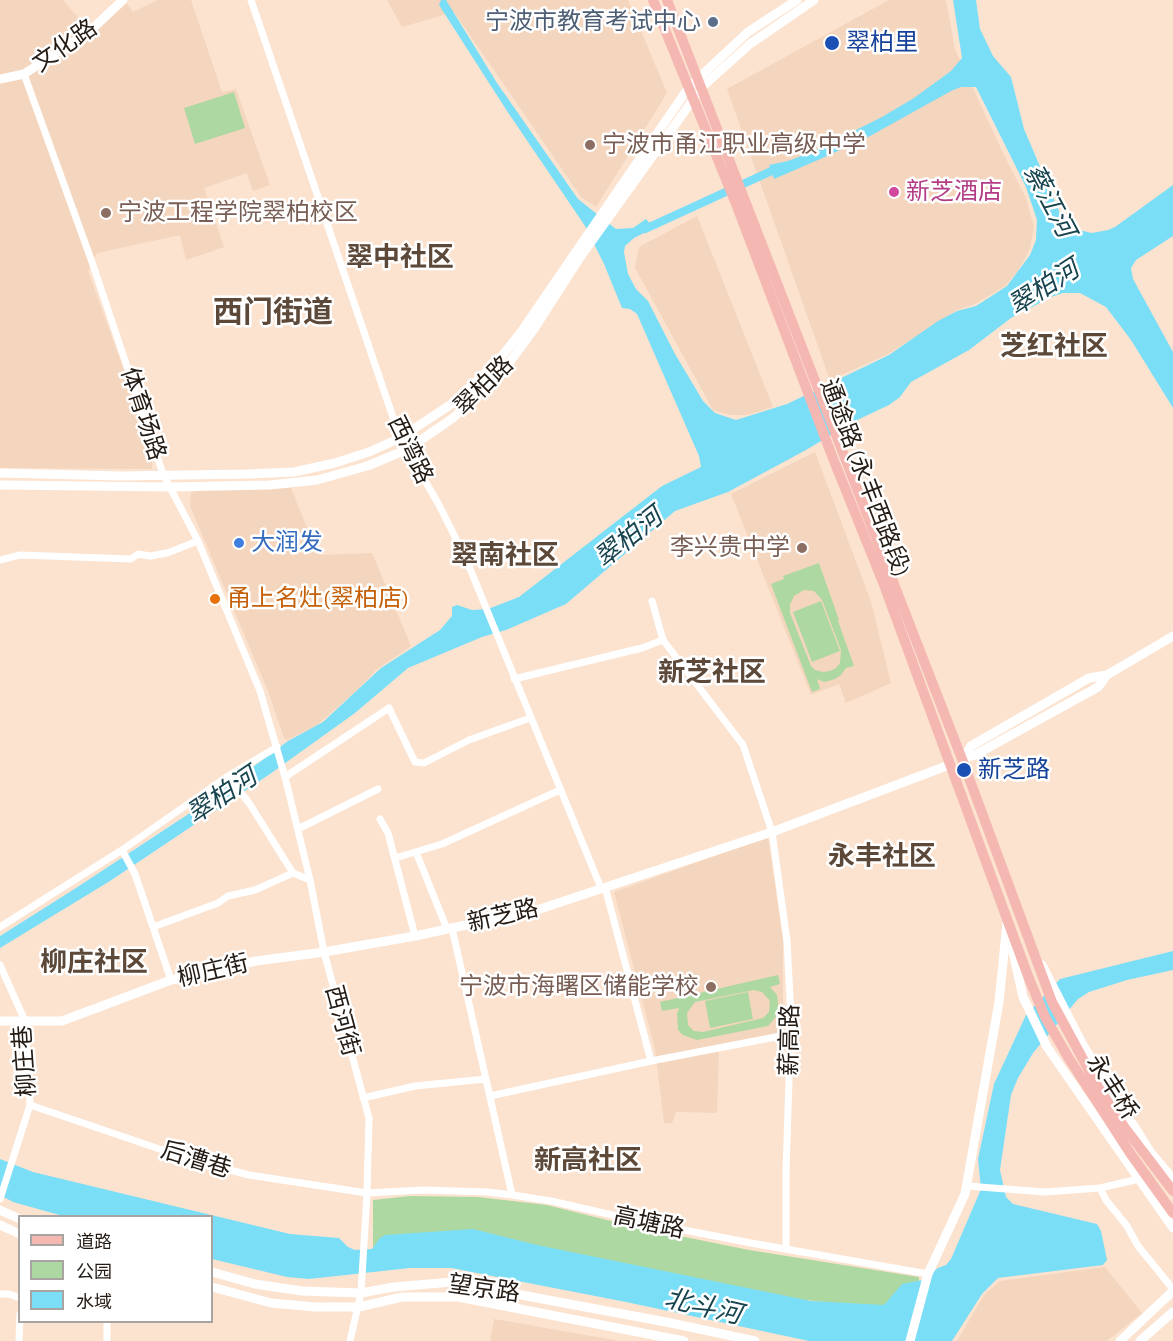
<!DOCTYPE html>
<meta charset="utf-8">
<style>
body{margin:0}
#map{position:relative;width:1173px;height:1341px;overflow:hidden;background:#fce3d0;font-family:"Alegreya Sans","Noto Sans SC",sans-serif}
canvas{display:block}
.legend{position:absolute;left:18px;top:1215px;width:195px;height:108px;box-sizing:border-box;background:#fff;border:2px solid #a7a4a1;margin:0;padding:8px 10px;list-style:none;font-size:18px;color:#241b14}
.legend li{display:flex;align-items:center;gap:12px;height:30px}
.legend b{width:30px;border:2px solid #a7a4a1}
</style>
<div id="map">
<canvas width="1173" height="1341"></canvas>
<ul class="legend">
<li><b style="height:8px;background:#f5b7b2"></b>道路</li>
<li><b style="height:16px;background:#aed8a1"></b>公园</li>
<li><b style="height:16px;background:#7bdef7"></b>水域</li>
</ul>
</div>
<script>
const ctx = document.querySelector('canvas').getContext('2d');
ctx.lineJoin = 'round';
function fill(path, color) {
  ctx.fillStyle = color;
  ctx.fill(path, 'evenodd');
}
function toPath(rows) {
  const path = new Path2D();
  for (const r of rows) {
    path.moveTo(r[0], r[1]);
    for (let i = 2; i < r.length; i += 2) path.lineTo(r[i], r[i + 1]);
  }
  return path;
}
function trace(path, color, width, dash) {
  ctx.strokeStyle = color;
  ctx.lineWidth = width;
  ctx.lineCap = dash ? 'butt' : 'round';
  ctx.setLineDash(dash || []);
  ctx.stroke(path);
}
function label(font, color, halo, rows, align = 'center') {
  ctx.font = font + ' "Alegreya Sans","Noto Sans SC",sans-serif';
  ctx.lineWidth = 5;
  ctx.setLineDash([]);
  ctx.textBaseline = 'middle';
  ctx.strokeStyle = halo;
  ctx.fillStyle = color;
  for (const [text, x, y, turn = 0] of rows) {
    ctx.save();
    ctx.translate(x, y);
    ctx.rotate((+turn || 0) * Math.PI / 180);
    ctx.textAlign = isNaN(turn) ? turn : align;
    if (halo) ctx.strokeText(text, 0, 0);
    ctx.fillText(text, 0, 0);
    ctx.restore();
  }
}
const built = toPath([
 [0,0,63,0,91,33,126,2,133,12,158,0,191,0,222,92,236,89,270,185,253,191,247,173,204,188,224,247,186,260,180,235,97,253,88,271,130,387,152,457,152,469,0,468],
 [387,0,628,0,667,93,596,207,581,197,454,12,402,27],
 [889,0,946,0,955,49,1004,155,1026,198,1034,227,1030,248,1025,258,1017,272,1005,286,975,304,957,310,890,353,830,380,727,89],
 [697,216,773,407,747,415,730,415,713,410,635,268,639,247],
 [815,452,871,602,891,683,846,703,839,684,811,695,731,494],
 [291,488,312,540,324,555,372,553,411,646,376,670,355,692,317,725,287,740,284,738,268,691,190,506,191,493,197,490],
 [768,837,783,941,783,1034,719,1048,717,1113,676,1112,672,1123,664,1123,655,1049,614,892],
 [1105,1267,1142,1313,1107,1341,957,1341,984,1295,1000,1281],
 [494,1319,620,1341,490,1341]
]);
const green = toPath([
 [234,92,245,128,195,144,184,108],
 [819,563,839,620,838,621,854,666,846,668,841,675,835,679,824,682,817,679,820,689,812,692,771,584,784,579,783,576],
 [804,590,814,591,822,600,841,650,840,663,836,668,830,671,823,672,815,670,811,666,790,613,790,605,794,596],
 [821,601,840,651,812,662,793,612],
 [778,975,780,984,770,987,777,995,779,1013,768,1026,697,1040,683,1035,678,1030,677,1014,679,1008,662,1011,660,1002],
 [754,990,762,992,770,1001,769,1012,763,1018,703,1032,694,1031,688,1025,687,1013,695,1002],
 [748,992,753,1019,710,1028,705,1001],
 [410,1196,478,1197,547,1205,631,1226,749,1250,919,1277,919,1283,885,1308,877,1308,373,1252,373,1200]
]);
const water = toPath([
 [441,0,446,0,497,83,578,199,616,229,633,228,646,219,654,228,634,238,625,246,624,252,628,274,636,289,648,301,675,354,703,401,715,413,736,420,787,404,889,355,938,321,957,311,976,306,1007,286,1030,255,1036,240,1037,220,1026,187,976,87,961,87,951,91,870,136,825,157,774,179,769,165,788,161,814,151,882,117,914,98,951,71,962,58,953,0,976,0,980,29,993,56,1011,77,1024,129,1062,218,1066,224,1074,229,1092,233,1108,230,1115,227,1173,185,1173,236,1136,260,1131,268,1133,279,1173,352,1173,408,1131,340,1106,307,1080,293,1063,293,1051,297,1011,318,969,350,911,382,900,397,889,405,853,422,806,450,728,492,675,511,566,604,506,630,482,637,408,668,355,713,270,774,110,881,0,948,0,936,76,888,199,807,288,741,323,722,381,668,440,630,452,616,452,607,457,605,472,610,488,609,519,597,662,486,701,467,699,456,637,314,630,309,622,308,604,264,585,226,507,111,439,5],
 [1173,951,1173,970,1127,980,1089,992,1078,999,1033,1053,1018,1078,1011,1095,1000,1170,1006,1197,1013,1204,1097,1224,1101,1231,1107,1260,1103,1265,998,1278,982,1294,952,1341,809,1341,626,1302,451,1268,410,1268,309,1279,287,1277,212,1259,212,1216,63,1216,13,1202,0,1195,0,1159,33,1172,290,1234,339,1238,348,1247,355,1250,372,1249,380,1238,385,1235,473,1229,537,1245,811,1301,884,1305,902,1284,923,1280,938,1268,946,1265,951,1259,981,1189,978,1159,994,1084,1026,1015,1060,979]
]);
const canal = toPath([
 [645,229,778,168]
]);
const street = toPath([
 [251,0,400,438,438,503,466,559,601,888],
 [24,74,92,262,163,474,198,541,260,691,285,777,310,880,324,952,369,1118,367,1193,361,1293,350,1341],
 [0,560,20,555,131,559,138,554,150,556,167,553,198,541],
 [652,601,663,640,743,745,772,832,787,941,791,1018,786,1172,786,1249],
 [514,679,642,648,663,640],
 [228,776,249,803,293,873,310,880],
 [285,777,389,708,415,762,424,763,469,740,530,718],
 [380,819,388,833,415,936],
 [298,829,378,789],
 [122,850,135,874,171,980],
 [416,852,447,929],
 [395,858,442,844,560,790],
 [605,887,651,1061,791,1034],
 [0,927,122,850,228,776,277,747],
 [153,927,218,903,228,896,255,890,293,873],
 [452,928,512,1195],
 [0,965,25,1021,30,1105,0,1199],
 [490,1096,651,1061],
 [363,1098,415,1086,486,1079],
 [30,1105,189,1159,249,1175,367,1193,424,1190,487,1192,512,1195,551,1201,643,1222,751,1243,928,1274],
 [967,1186,1045,1192,1100,1188,1139,1179],
 [1100,1188,1106,1200,1127,1226,1138,1246,1173,1289],
 [0,1294,9,1294,20,1298],
 [107,1322,107,1341],
 [19,1341,20,1314]
]);
const secondary = toPath([
 [0,79,24,74,89,32,123,0],
 [0,473,121,476,247,474,294,472,335,463,369,452,400,438,450,405,497,362,521,332,689,87,748,32,797,0],
 [0,485,170,487,270,485,317,480,367,466,406,450,453,418,503,371,534,329,579,259,702,87,750,44,814,0],
 [962,759,971,746,1089,678,1107,675,1173,636],
 [962,759,975,755,1098,687,1107,675],
 [1009,934,1023,997,1047,1047,1173,1228],
 [1042,965,1084,1047,1151,1153,1173,1179],
 [0,1021,62,1021,171,980,256,961,324,952,415,936,540,909,772,832,949,765],
 [0,1210,20,1219],
 [0,1225,20,1234],
 [212,1272,255,1284,302,1291,361,1293,394,1287,452,1282,671,1323,755,1341],
 [212,1287,271,1303,315,1307,359,1307,402,1297,458,1297,684,1341],
 [910,1341,928,1274,965,1194,999,1002,1007,923],
 [1120,1341,1173,1291],
 [1140,1341,1173,1312]
]);
const primary = toPath([
 [653,0,736,204,834,461,884,585,1028,976,1045,1017,1068,1057,1130,1153,1173,1213],
 [667,0,962,759,1052,1002,1098,1087,1125,1128,1173,1191]
]);
const markers = [
 [713,22,6,"#5c6f8a"],
 [832,43,8,"#1a4fb4"],
 [590,145,6,"#8d6e63"],
 [894,192,6,"#d1479c"],
 [106,213,6,"#8d6e63"],
 [239,543,6,"#3f7fe0"],
 [802,548,6,"#8d6e63"],
 [215,599,6,"#e8710a"],
 [964,770,8,"#1a4fb4"],
 [711,987,6,"#8d6e63"]
];
const serviceNames = [
 ["宁波市教育考试中心",701,22]
];
const transitNames = [
 ["翠柏里",846,43],
 ["新芝路",978,770]
];
const streetNames = [
 ["文化路",65,46,-35],
 ["翠柏路",484,386,-45],
 ["体育场路",143,414,72],
 ["西湾路",410,450,64],
 ["通途路 (永丰西路段)",865,478,69],
 ["新芝路",503,916,-13],
 ["柳庄街",213,971,-13],
 ["西河街",342,1021,75],
 ["薪高路",790,1040,-89],
 ["柳庄巷",25,1061,-94],
 ["永丰桥",1112,1087,57],
 ["后漕巷",196,1160,17],
 ["高塘路",649,1223,12],
 ["望京路",484,1289,8]
];
const educationNames = [
 ["宁波市甬江职业高级中学",602,145],
 ["宁波工程学院翠柏校区",118,213],
 ["李兴贵中学",790,548,"right"],
 ["宁波市海曙区储能学校",699,987,"right"]
];
const hotelNames = [
 ["新芝酒店",906,192]
];
const shopNames = [
 ["大润发",251,543]
];
const foodNames = [
 ["甬上名灶(翠柏店)",227,599]
];
const waterNames = [
 ["蔡江河",1049,201,62],
 ["翠柏河",1044,288,-33],
 ["翠柏河",629,538,-39],
 ["翠柏河",222,796,-34],
 ["北斗河",703,1307,13]
];
const quarterNames = [
 ["翠中社区",400,258],
 ["芝红社区",1054,347],
 ["翠南社区",505,556],
 ["新芝社区",712,673],
 ["永丰社区",882,857],
 ["柳庄社区",94,963],
 ["新高社区",588,1161]
];
const districtNames = [
 ["西门街道",273,313]
];
fill(built, '#f4d5bd');
fill(green, '#aed8a1');
fill(water, '#7bdef7');
trace(canal, '#7bdef7', 8);
trace(street, '#fff', 7);
trace(secondary, '#fff', 9);
trace(primary, '#f5b7b2', 10);
for (const [x, y, r, color] of markers) {
  const dot = new Path2D();
  dot.arc(x, y, r, 0, 2 * Math.PI);
  ctx.fillStyle = color;
  ctx.fill(dot);
  trace(dot, '#fff', 2);
}
label('24px', '#4e5e75', '#fff', serviceNames, 'right');
label('24px', '#164399', '#fff', transitNames, 'left');
label('24px', '#241b14', '#fff', streetNames);
label('24px', '#785e54', '#fff', educationNames, 'left');
label('24px', '#b23c85', '#fff', hotelNames, 'left');
label('24px', '#366cbe', '#fff', shopNames, 'left');
label('24px', '#c56008', '#fff', foodNames, 'left');
label('italic 26px', '#17444f', '#fff', waterNames);
label('bold 27px', '#5d4939', '#fff', quarterNames);
label('bold 30px', '#5d4939', '#fff', districtNames);
</script>
